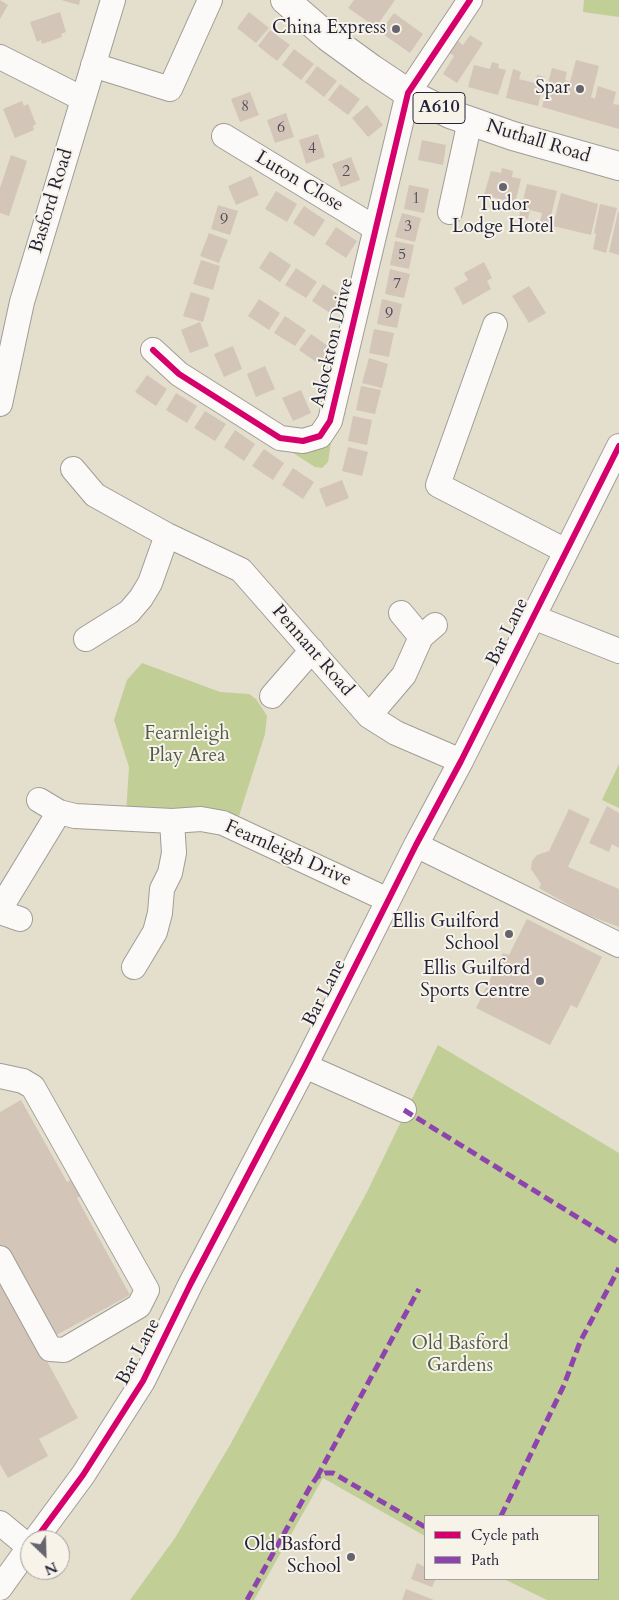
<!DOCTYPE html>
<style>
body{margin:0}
#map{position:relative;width:619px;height:1600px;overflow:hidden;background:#e4decd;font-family:Cardo,serif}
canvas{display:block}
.legend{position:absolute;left:424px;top:1515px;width:175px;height:65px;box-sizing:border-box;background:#f7f3e8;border:1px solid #a29fa3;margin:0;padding:6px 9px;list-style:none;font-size:15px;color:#22223b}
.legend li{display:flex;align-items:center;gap:10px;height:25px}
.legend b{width:25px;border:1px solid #a29fa3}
.north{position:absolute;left:20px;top:1530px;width:50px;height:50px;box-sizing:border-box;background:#f7f3e8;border:1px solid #a29fa3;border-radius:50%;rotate:156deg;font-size:14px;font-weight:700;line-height:20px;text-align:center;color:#22223b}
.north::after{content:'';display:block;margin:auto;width:18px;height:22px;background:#66646e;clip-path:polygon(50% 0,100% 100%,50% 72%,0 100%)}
</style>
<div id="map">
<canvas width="619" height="1600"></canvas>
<ul class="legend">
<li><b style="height:6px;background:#d6006c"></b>Cycle path</li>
<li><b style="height:6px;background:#8e44ad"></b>Path</li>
</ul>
<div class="north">N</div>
</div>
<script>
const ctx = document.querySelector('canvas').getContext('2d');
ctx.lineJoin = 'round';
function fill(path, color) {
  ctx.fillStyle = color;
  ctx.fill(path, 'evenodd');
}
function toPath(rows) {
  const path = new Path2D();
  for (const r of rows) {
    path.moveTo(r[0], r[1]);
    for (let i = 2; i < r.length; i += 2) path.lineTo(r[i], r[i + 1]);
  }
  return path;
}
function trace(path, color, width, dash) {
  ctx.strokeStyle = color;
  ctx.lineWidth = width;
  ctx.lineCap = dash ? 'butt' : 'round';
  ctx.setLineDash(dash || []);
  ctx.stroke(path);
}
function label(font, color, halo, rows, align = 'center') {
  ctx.font = font + ' Cardo,serif';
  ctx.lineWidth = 4;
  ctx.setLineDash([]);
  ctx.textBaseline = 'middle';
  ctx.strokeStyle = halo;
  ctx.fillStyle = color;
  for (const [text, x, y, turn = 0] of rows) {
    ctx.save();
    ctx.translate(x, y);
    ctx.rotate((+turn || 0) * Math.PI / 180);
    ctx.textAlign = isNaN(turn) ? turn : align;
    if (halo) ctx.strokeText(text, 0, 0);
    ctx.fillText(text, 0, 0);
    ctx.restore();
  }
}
const green = toPath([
 [584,0,619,0,619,17,583,12],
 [332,436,328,462,322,468,315,467,293,453,309,449],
 [142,663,220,692,249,694,256,699,267,716,265,734,239,816,207,807,126,814,129,767,114,720,127,680],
 [619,764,619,808,602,800],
 [438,1045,619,1153,619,1600,547,1600,504,1579,598,1579,598,1516,425,1516,425,1536,323,1478,254,1600,130,1600,175,1538,230,1445,367,1192]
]);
const building = toPath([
 [0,0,8,5,0,19],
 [61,0,80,0,79,5],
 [354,0,395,0,376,27,348,8],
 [60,12,66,32,61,34,62,37,42,44,41,40,37,42,30,22],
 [249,12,269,28,256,43,237,28],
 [394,13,423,34,410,53,380,32],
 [270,30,290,45,277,61,258,46],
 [470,35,483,43,457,83,443,74,454,56,450,53,458,41,463,45],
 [294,49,314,64,301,80,282,65],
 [576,60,599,66,591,97,595,99,598,86,616,92,613,104,619,105,619,129,542,107,552,68,567,72,565,80,570,82],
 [492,62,499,64,498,68,506,70,498,95,468,87,474,65,490,69],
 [317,66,337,81,324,97,305,82],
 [513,69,521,72,519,79,535,83,537,75,545,77,538,106,506,98],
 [340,84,360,99,348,115,328,100],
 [250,92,259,115,240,122,231,99],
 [22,101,24,106,28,104,36,124,33,126,34,130,15,138,3,109],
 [367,105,383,125,368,137,352,118],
 [286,113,294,137,275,143,267,120],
 [318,134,325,157,306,164,299,140],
 [422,140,446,145,443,165,418,160],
 [11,155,27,161,9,216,0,213,0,188],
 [351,157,360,180,341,187,332,164],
 [502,168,513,171,512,177,521,179,515,203,484,195,491,171,501,173],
 [251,176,259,195,236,205,228,186],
 [527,184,557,191,549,224,540,222,542,213,530,210,528,219,519,217],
 [409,185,429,189,424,213,404,209],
 [276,191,297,204,287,222,265,209],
 [561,193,598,204,591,235,553,226],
 [600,204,617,208,606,253,593,249,596,234,594,233],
 [218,205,238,211,230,235,211,229],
 [304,206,325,220,314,237,293,223],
 [618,212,619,212,619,255,609,252],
 [402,213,421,218,415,242,395,237],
 [336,227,357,241,346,258,325,244],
 [209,233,228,240,219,263,200,256],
 [395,241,414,245,409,269,390,265],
 [270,251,291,265,280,282,259,268],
 [201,260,220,266,213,290,193,284],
 [484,262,492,278,487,281,491,289,463,305,454,288,468,280,464,273],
 [296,268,317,282,306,298,285,285],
 [390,269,410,274,404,298,385,294],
 [323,284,344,298,333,315,312,301],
 [529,286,546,313,529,323,512,296],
 [191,292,210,298,203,322,183,316],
 [259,299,280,313,269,330,248,316],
 [382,299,402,304,397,328,377,324],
 [285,316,306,330,295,346,274,333],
 [200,322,209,346,190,353,181,330],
 [374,329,394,333,389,357,369,353],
 [311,334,331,348,319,364,299,350],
 [233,346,242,369,224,377,214,354],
 [369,358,388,364,382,388,362,383],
 [265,366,275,389,256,397,247,374],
 [147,375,167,389,156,406,135,392],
 [361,386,381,390,375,414,356,410],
 [301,390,311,413,293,421,282,398],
 [176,393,197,406,187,423,166,410],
 [205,411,226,424,215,441,194,428],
 [353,416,372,420,367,445,348,441],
 [235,430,255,444,244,461,224,447],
 [348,447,368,452,362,476,342,471],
 [264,449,284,463,273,480,252,466],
 [293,468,314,482,303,499,282,485],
 [342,480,349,498,326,507,319,489],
 [607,806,619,813,619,848,612,844,609,852,589,843],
 [569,809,590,819,568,867,619,889,619,927,585,914,539,888,541,884,531,869,532,861,537,855,549,851],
 [527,919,602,957,577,1008,571,1005,550,1045,476,1008,503,953,509,955],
 [21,1100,67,1182,76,1177,85,1194,77,1198,130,1295,49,1339,0,1250,0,1112],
 [0,1275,78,1418,39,1439,48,1456,8,1478,0,1464],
 [417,1563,425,1567,425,1579,436,1579,432,1587,411,1579],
 [406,1589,434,1600,402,1600]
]);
const minor = toPath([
 [0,57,83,99],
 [93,65,170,89,210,0],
 [224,136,375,228],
 [450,212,470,121],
 [495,325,438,485,566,551],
 [153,350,179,374,280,438,303,441,320,436,330,421,408,93,470,0],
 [0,404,22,302,113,0],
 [73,469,95,495,167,535,241,570,369,716,396,733,461,761],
 [401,613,421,637],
 [533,617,619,651],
 [86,639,129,612,141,598,150,583,167,535],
 [272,696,312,650],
 [369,716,404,675,421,637,435,625],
 [39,800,59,812,75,816,172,821,201,819,223,823,388,900],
 [416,845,619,945],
 [0,909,59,812],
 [0,912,20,919],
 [134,967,155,932,160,913,162,889,170,873,174,853,172,821],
 [305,1066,404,1110],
 [0,1076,23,1081,33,1087,147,1290,139,1306,64,1350,50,1349,0,1258],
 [0,1523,29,1547],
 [35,1540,83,1475,143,1381,191,1283,305,1066,416,845,461,761,619,446],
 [0,1588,30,1546]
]);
const highway = toPath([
 [285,0,328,37,372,69,408,93,450,114,513,136,619,166]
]);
const quiet = toPath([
 [404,1110,619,1243],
 [317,1477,419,1289],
 [501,1516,564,1385,580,1342,619,1268],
 [247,1600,310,1487,317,1477,325,1473,333,1473,425,1527]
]);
const cycleway = toPath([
 [153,350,179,374,280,438,303,441,320,436,330,421,408,93,470,0],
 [35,1540,83,1475,143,1381,191,1283,305,1066,416,845,461,761,619,446]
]);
const markers = [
 [396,29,5,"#66646e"],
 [580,89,5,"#66646e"],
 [503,187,5,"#66646e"],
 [509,934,5,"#66646e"],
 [540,981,5,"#66646e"],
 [351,1557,5,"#66646e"]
];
const numberNames = [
 ["8",245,107],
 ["6",281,128],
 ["4",312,149],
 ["2",346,172],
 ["1",416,199],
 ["9",224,220],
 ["3",408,227],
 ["5",402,255],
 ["7",397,284],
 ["9",389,314]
];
const shields = [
 [439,108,52]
];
const shieldNames = [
 ["A610",439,108]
];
const poiNames = [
 ["China Express",386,29],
 ["Spar",570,89],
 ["Tudor",503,206,"center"],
 ["Lodge Hotel",503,228,"center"],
 ["Ellis Guilford",499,923],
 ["School",499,945],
 ["Ellis Guilford",530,970],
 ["Sports Centre",530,992],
 ["Old Basford",341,1546],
 ["School",341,1568]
];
const streetNames = [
 ["Nuthall Road",538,142,17],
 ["Luton Close",299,182,31],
 ["Basford Road",52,201,-73],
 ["Aslockton Drive",333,343,-77],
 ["Bar Lane",508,632,-64],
 ["Pennant Road",312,651,49],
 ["Fearnleigh Drive",288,854,24],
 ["Bar Lane",325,993,-63],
 ["Bar Lane",139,1352,-62]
];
const parkNames = [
 ["Fearnleigh",187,735],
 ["Play Area",187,757],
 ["Old Basford",460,1345],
 ["Gardens",460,1367]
];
fill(green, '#c1ce96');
fill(building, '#d4c5b9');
trace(minor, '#a09d96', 26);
trace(highway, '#a09d96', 30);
trace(minor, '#fbfaf8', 24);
trace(highway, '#fbfaf8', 28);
trace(quiet, '#8e44ad', 5, [10, 5]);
trace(cycleway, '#d6006c', 6);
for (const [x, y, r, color] of markers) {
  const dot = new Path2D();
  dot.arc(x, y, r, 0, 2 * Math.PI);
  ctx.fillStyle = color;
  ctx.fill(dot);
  trace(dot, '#f7f3e8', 2);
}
label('16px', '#504c5c', null, numberNames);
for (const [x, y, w] of shields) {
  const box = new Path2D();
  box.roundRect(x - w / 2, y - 15.5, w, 31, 4);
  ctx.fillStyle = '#f7f3e8';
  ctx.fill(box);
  trace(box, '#22223b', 1);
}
label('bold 18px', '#22223b', null, shieldNames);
label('19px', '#22223b', '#f7f3e8', poiNames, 'right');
label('19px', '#22223b', '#f7f3e8', streetNames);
label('19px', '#505a4b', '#f7f3e8', parkNames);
</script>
